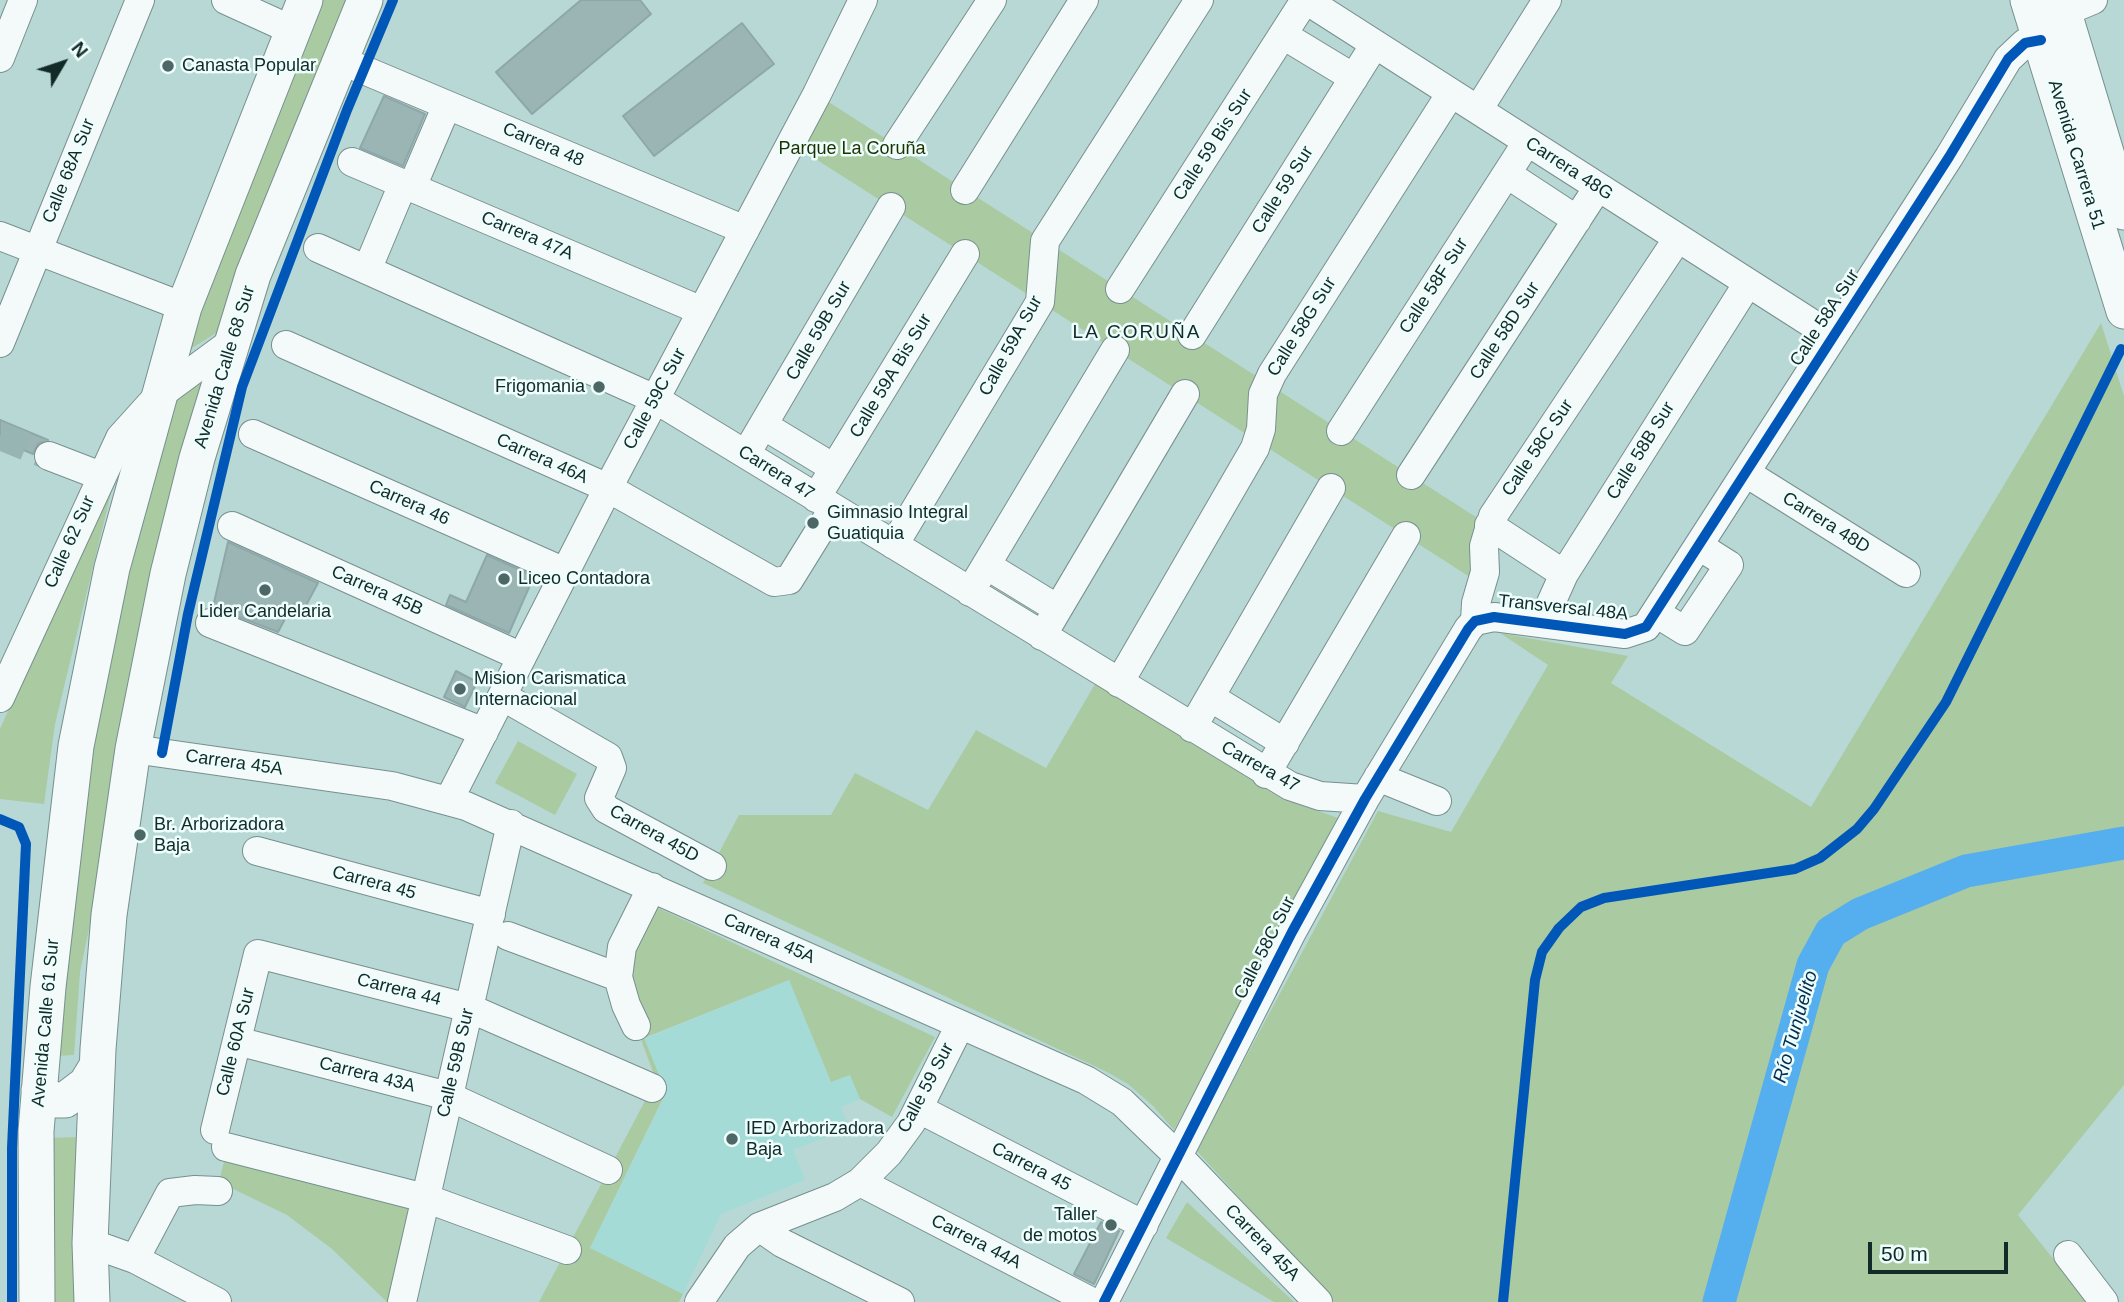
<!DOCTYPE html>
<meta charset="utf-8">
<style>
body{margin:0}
#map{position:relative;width:2124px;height:1302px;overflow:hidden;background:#b8d8d5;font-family:Arial,sans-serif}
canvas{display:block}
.north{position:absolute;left:28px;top:28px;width:70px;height:70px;-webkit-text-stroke:5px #edfefc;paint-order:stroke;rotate:51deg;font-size:19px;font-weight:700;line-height:28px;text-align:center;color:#122a28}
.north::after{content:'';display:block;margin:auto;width:24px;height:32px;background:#122a28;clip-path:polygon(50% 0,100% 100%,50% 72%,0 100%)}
.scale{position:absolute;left:1868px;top:1242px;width:140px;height:32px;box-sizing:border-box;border:4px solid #122a28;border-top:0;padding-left:9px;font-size:21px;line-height:24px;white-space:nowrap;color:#122a28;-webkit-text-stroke:5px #edfefc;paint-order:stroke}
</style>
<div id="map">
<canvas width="2124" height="1302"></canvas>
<div class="north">N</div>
<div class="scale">50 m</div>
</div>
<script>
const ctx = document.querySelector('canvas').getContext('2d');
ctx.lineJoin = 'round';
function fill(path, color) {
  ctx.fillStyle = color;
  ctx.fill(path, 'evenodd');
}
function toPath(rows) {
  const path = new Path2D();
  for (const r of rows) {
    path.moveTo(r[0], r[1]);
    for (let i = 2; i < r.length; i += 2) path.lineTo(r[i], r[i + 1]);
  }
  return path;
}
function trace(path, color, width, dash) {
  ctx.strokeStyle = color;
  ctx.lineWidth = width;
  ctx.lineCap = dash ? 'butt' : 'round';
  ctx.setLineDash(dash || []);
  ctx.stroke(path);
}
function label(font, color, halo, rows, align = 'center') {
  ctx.font = font + ' Arial,sans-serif';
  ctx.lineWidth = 5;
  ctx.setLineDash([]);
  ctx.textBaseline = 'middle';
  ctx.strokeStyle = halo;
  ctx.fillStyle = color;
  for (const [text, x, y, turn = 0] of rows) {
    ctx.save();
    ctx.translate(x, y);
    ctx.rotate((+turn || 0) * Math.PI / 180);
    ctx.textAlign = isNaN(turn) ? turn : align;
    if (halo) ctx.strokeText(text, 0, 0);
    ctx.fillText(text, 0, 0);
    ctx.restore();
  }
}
const built = toPath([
 [789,980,831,1082,850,1075,860,1099,841,1107,849,1128,793,1150,805,1180,721,1214,683,1294,590,1248,666,1093,644,1039]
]);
const green = toPath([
 [319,0,348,0,221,330,184,353],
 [827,101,1479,519,1470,577,800,149],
 [2101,323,2124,396,2124,1085,2018,1215,2088,1302,1334,1302,1196,1150,1378,811,1451,832,1548,665,1500,633,1628,656,1611,683,1811,807],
 [204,377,80,972,74,1055,54,1056,62,963,104,669,168,404],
 [117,468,55,724,44,804,0,799,0,729],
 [1095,684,1279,797,1338,818,1174,1130,1153,1106,1128,1084,1105,1071,703,883,739,815,831,815,855,773,928,810,976,730,1046,768],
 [518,741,577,774,555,815,495,783],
 [652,905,935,1037,892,1117,860,1099,850,1075,831,1082,789,980,644,1038,666,1092,590,1248,683,1294,679,1302,539,1302,656,1080,636,1026,631,974,635,946],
 [79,1137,77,1302,48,1302,48,1138],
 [229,1141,417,1186,392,1302,387,1302,332,1249,287,1215,219,1182],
 [1187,1202,1294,1302,1274,1302,1166,1238]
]);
const river = toPath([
 [1719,1302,1813,965,1831,932,1860,914,1966,871,2124,843]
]);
const building = toPath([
 [581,0,640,0,651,14,532,114,496,72,581,0],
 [742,23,774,64,654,156,623,116,742,23],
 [384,96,425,114,403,166,360,148,384,96],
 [0,420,48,440,38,444,33,454,0,440,0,420],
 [228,542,318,583,304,609,293,604,278,632,213,607,228,542],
 [487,555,534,576,509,633,446,605,450,595,466,602,487,555],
 [456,671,477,682,465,707,444,697,456,671],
 [1101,1222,1119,1231,1094,1284,1074,1274,1101,1222]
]);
const minorTunnel = toPath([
 [0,436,49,456]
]);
const minor = toPath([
 [226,0,292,30],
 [1306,0,1833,337],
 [2064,12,2093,0],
 [1283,35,1354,78],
 [0,58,23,0],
 [340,60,745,230],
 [1478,110,1547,0],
 [897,145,992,0],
 [352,162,702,311],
 [1507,174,1577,220],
 [412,187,447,105],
 [965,190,1084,0],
 [0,236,184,307],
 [318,248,655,399,1290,786,1320,796,1365,799],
 [367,270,403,184],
 [1120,289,1305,0],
 [1192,335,1375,44],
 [0,343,140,0],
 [286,345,608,488,774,582,789,580,833,509],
 [763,425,834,468],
 [1341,431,1527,142],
 [253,434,565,572],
 [746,454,891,207],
 [49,456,101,476],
 [1746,473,1906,573],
 [1411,475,1598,187],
 [816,498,965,254],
 [1489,525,1564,574],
 [232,526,522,657],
 [894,545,1040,302,1045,241,1199,0],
 [986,565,1058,609],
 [970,592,1115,350],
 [1656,613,1685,631,1729,565,1699,546],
 [1475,621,1476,603,1485,572,1484,546,1493,516,1678,238],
 [210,623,484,732],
 [1542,623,1564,574,1748,283],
 [1042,636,1185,394],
 [1119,683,1255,448,1261,429,1263,394,1272,374,1451,93],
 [502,696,608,757,612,768,599,798,606,809,712,866],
 [1210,697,1285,743],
 [0,698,120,438,157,397,233,341],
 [1192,728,1331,488],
 [133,749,392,786,466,806,1086,1080,1122,1102,1179,1157,1318,1302],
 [1266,774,1406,536],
 [1378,777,1437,801],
 [449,800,608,488,817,94,863,0],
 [257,851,491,914],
 [508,936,618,977],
 [636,1026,626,1005,618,977,622,947,652,887],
 [237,1041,448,1096,608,1170],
 [919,1109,1144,1225],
 [215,1130,258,954,469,1008,652,1088],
 [226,1147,425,1198,567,1250],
 [860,1182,1092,1302],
 [759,1227,782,1243,900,1302],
 [90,1243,135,1259,217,1302],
 [2068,1255,2104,1302],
 [135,1259,170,1193,195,1190,218,1191],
 [402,1302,511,824],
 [699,1302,737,1246,759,1227,835,1197,860,1182,889,1153,911,1123,960,1025],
 [1104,1302,1292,932,1365,799,1468,629,1475,621,1494,617,1625,634,1646,627,1949,157,2008,59,2025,43,2041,40]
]);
const major = toPath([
 [2028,0,2124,311],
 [2060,0,2124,212],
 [39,1090,53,1100,65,1100,86,1084,97,1066],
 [37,1302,36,1131,48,987,76,746,112,568,184,307,305,0],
 [92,1302,90,1243,98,1049,109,915,133,749,168,574,197,458,253,275,365,0]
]);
const cycleway = toPath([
 [162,753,188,614,242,387,347,110,393,0],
 [0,819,19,827,26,844,12,1148,12,1302],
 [1104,1302,1292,932,1365,799,1468,629,1475,621,1494,617,1625,634,1646,627,1949,157,2008,59,2025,43,2041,40],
 [1503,1302,1535,980,1542,952,1559,928,1581,907,1604,898,1795,869,1820,858,1857,829,1874,809,1946,702,2121,349]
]);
const markers = [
 [168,66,7,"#4c6765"],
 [599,387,7,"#4c6765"],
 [813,523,7,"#4c6765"],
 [504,579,7,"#4c6765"],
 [265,590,7,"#4c6765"],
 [460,689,7,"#4c6765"],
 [140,835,7,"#4c6765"],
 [732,1139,7,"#4c6765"],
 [1111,1225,7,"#4c6765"]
];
const poiNames = [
 ["Canasta Popular",182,66],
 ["Frigomania",585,387,"right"],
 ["Gimnasio Integral",827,513],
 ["Guatiquia",827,534],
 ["Liceo Contadora",518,579],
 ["Lider Candelaria",265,612,"center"],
 ["Mision Carismatica",474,679],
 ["Internacional",474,700],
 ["Br. Arborizadora",154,825],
 ["Baja",154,846],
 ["IED Arborizadora",746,1129],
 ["Baja",746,1150],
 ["Taller",1097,1215,"right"],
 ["de motos",1097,1236,"right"]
];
const streetNames = [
 ["Carrera 48",543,145,23],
 ["Calle 59 Bis Sur",1213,145,-57],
 ["Avenida Carrera 51",2076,155,73],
 ["Carrera 48G",1569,169,33],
 ["Calle 68A Sur",69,171,-68],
 ["Calle 59 Sur",1283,190,-58],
 ["Carrera 47A",527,236,23],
 ["Calle 58F Sur",1434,286,-57],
 ["Calle 58A Sur",1825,318,-57],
 ["Calle 58G Sur",1302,327,-58],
 ["Calle 59B Sur",819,331,-60],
 ["Calle 58D Sur",1505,331,-57],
 ["Calle 59A Sur",1011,346,-61],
 ["Avenida Calle 68 Sur",225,367,-73],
 ["Calle 59A Bis Sur",891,376,-59],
 ["Calle 59C Sur",655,399,-62],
 ["Calle 58C Sur",1538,448,-56],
 ["Calle 58B Sur",1641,451,-58],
 ["Carrera 46A",542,459,24],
 ["Carrera 47",776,473,32],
 ["Carrera 46",409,503,24],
 ["Carrera 48D",1826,523,32],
 ["Calle 62 Sur",70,542,-66],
 ["Carrera 45B",377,591,24],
 ["Transversal 48A",1563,608,6],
 ["Carrera 45A",234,763,8],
 ["Carrera 47",1260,767,29],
 ["Carrera 45D",654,834,29],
 ["Carrera 45",374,883,15],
 ["Carrera 45A",769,939,24],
 ["Calle 58C Sur",1265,948,-63],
 ["Carrera 44",399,990,14],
 ["Avenida Calle 61 Sur",46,1023,-85],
 ["Calle 60A Sur",236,1042,-76],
 ["Calle 59B Sur",456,1063,-77],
 ["Carrera 43A",367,1075,14],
 ["Calle 59 Sur",926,1088,-62],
 ["Carrera 45",1031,1167,27],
 ["Carrera 44A",976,1242,27],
 ["Carrera 45A",1262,1243,46]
];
const parkNames = [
 ["Parque La Coruña",852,149]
];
const neighbourhoodNames = [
 ["LA CORUÑA",1137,333]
];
const waterNames = [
 ["Río Tunjuelito",1796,1027,-74]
];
fill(built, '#a5dbd6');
fill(green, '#aacaa1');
trace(river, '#55afee', 33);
fill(building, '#9bb5b5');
trace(building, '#8ea7a8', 2);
trace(minorTunnel, '#97b5b2', 28, [28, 14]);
trace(minor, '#77908f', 30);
trace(major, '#77908f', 37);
trace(minor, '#f4f9f9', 28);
trace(major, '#f4f9f9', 35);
trace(cycleway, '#0057b8', 10);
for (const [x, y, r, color] of markers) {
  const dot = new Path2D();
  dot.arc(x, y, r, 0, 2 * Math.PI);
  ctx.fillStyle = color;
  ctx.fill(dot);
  trace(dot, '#edfefc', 2.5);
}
label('18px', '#122a28', '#edfefc', poiNames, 'left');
label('18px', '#122a28', '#edfefc', streetNames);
label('18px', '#1e3000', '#edfefc', parkNames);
ctx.letterSpacing = '2px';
label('19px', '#122a28', '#edfefc', neighbourhoodNames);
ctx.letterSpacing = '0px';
label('italic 19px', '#002d50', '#edfefc', waterNames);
</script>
